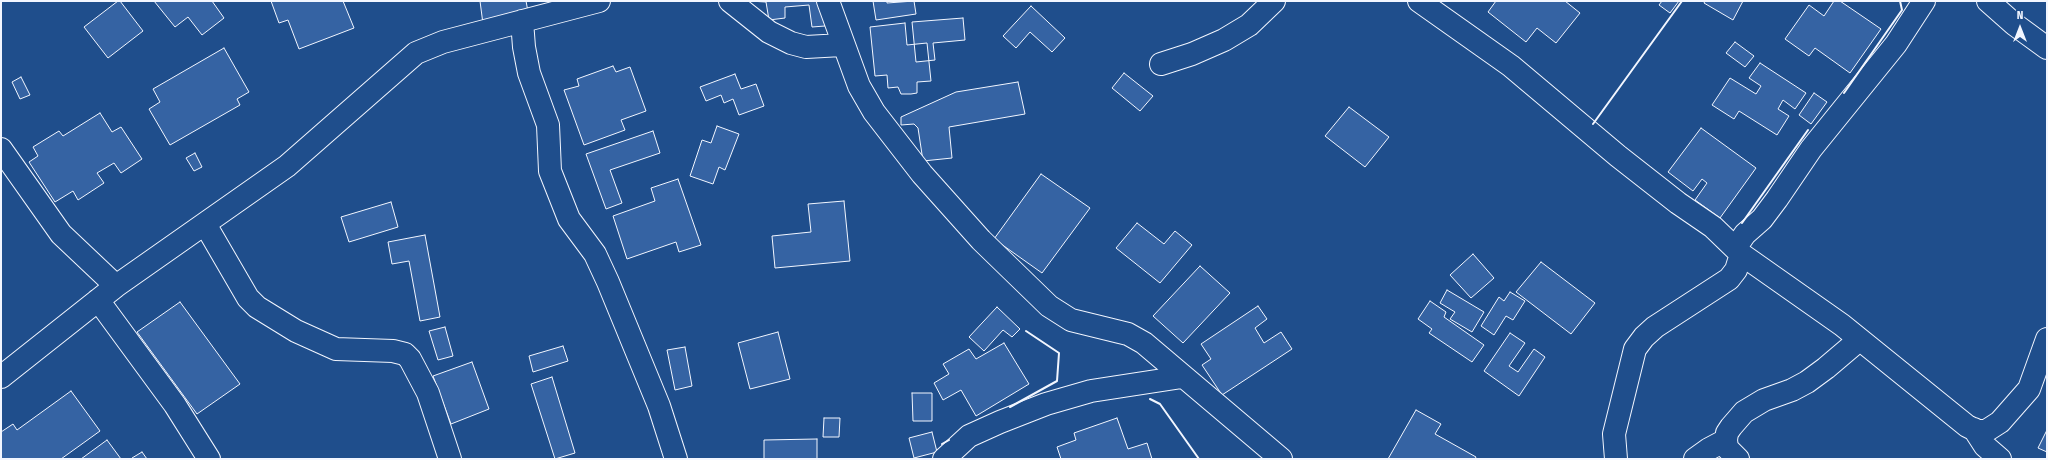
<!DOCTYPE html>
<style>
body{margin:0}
#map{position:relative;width:2048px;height:460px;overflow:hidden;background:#1f4e8c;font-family:"Fira Sans Condensed",sans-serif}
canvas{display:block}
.frame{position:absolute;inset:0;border:2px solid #f2f6ff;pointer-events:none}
.north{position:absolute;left:2000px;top:8px;width:40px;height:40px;-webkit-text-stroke:3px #1f4e8c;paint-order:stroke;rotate:0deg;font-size:11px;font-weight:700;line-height:16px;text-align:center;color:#f2f6ff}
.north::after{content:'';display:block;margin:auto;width:14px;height:18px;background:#f2f6ff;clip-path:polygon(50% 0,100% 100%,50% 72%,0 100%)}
</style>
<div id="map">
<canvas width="2048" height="460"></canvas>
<div class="frame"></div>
<div class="north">N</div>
</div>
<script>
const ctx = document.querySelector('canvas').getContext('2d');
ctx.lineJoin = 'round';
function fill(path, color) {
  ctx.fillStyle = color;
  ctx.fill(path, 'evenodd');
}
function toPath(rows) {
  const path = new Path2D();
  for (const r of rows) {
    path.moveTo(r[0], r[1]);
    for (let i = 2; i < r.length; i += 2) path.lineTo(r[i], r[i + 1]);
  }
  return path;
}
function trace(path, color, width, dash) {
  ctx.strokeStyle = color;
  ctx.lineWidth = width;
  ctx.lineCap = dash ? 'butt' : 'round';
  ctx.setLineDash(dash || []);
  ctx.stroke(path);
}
const building = toPath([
 [118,1,120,1,143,31,108,58,84,27,118,1],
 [154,1,212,1,224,18,202,35,188,17,175,27,154,1],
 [271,1,343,1,354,28,299,49,288,20,279,23,271,1],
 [480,1,526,1,529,17,483,24,480,1],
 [749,1,820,1,825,26,812,27,809,5,785,7,785,18,769,20,766,2,749,1],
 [873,1,887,1,887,3,914,1,916,14,876,20,873,1],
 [1496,1,1565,1,1580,13,1556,43,1537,28,1526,42,1488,12,1496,1],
 [1662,1,1679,1,1670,13,1659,5,1662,1],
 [1705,1,1743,1,1733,20,1704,3,1705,1],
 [1834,1,1840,1,1881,29,1850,73,1815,48,1809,56,1785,39,1809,5,1824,16,1834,1],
 [1031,6,1065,38,1052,52,1030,32,1016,48,1003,36,1031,6],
 [963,18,965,40,933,43,935,60,916,62,912,22,963,18],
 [905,23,907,45,927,43,931,81,917,82,917,93,911,94,901,94,898,87,888,88,887,75,875,76,870,27,905,23],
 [1735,42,1754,56,1745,67,1726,53,1735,42],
 [224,48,249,92,237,99,240,105,170,145,149,109,160,102,153,89,224,48],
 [1760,63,1806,93,1795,109,1783,100,1778,109,1789,116,1777,135,1739,111,1734,119,1712,105,1730,78,1756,94,1761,86,1749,78,1760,63],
 [613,66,616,72,630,67,646,111,621,120,625,130,584,145,564,90,579,86,577,79,613,66],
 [1124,73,1153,96,1140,111,1112,88,1124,73],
 [735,74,741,89,756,84,764,106,739,115,733,99,724,103,721,95,706,101,700,87,735,74],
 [21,77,30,95,20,99,12,82,21,77],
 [1018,82,1025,114,949,127,952,158,923,161,918,128,914,124,901,125,901,117,956,92,1018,82],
 [1814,93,1827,102,1811,124,1799,115,1814,93],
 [1349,107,1389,137,1365,167,1325,136,1349,107],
 [100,113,112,132,121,127,142,159,121,173,114,163,97,173,104,183,78,200,73,191,55,202,29,162,38,156,33,147,59,131,63,136,100,113],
 [717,126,739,134,725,170,719,167,713,184,690,176,702,140,711,143,717,126],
 [1701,128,1756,168,1720,218,1695,200,1707,183,1702,179,1693,191,1668,172,1701,128],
 [653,131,660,153,610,170,622,203,606,209,586,154,653,131],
 [195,153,202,167,194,171,186,158,195,153],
 [1041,174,1090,208,1042,273,994,239,1041,174],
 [678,179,701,245,679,252,676,242,627,259,613,216,655,201,651,188,678,179],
 [844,201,850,261,775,268,772,236,811,232,808,204,844,201],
 [391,202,398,227,349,242,341,217,391,202],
 [1137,223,1164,244,1175,231,1192,245,1160,283,1116,248,1137,223],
 [425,235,440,317,420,321,409,261,392,264,388,242,425,235],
 [1473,254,1494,278,1471,298,1450,275,1473,254],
 [1541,262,1595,303,1571,334,1516,292,1541,262],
 [1200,266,1230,293,1183,343,1153,316,1200,266],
 [1447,290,1484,312,1472,332,1450,319,1455,312,1440,303,1447,290],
 [1510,292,1525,301,1513,320,1506,316,1494,335,1481,326,1499,297,1504,301,1510,292],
 [1430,301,1446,312,1444,317,1484,345,1472,362,1429,333,1432,329,1418,319,1430,301],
 [180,302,240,384,197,414,137,332,180,302],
 [1258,306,1267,319,1255,328,1264,343,1281,332,1292,349,1222,395,1202,365,1211,359,1201,344,1258,306],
 [997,307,1020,329,1012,337,1003,330,984,351,969,337,997,307],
 [445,327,453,356,438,360,429,331,445,327],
 [778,332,790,379,750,389,738,343,778,332],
 [1510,333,1525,343,1509,366,1518,372,1534,349,1545,357,1519,396,1484,371,1510,333],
 [1004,343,1029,384,976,416,961,390,943,400,934,383,949,374,943,364,969,349,976,359,1004,343],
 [563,346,568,361,533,372,529,356,563,346],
 [685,347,692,386,675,390,667,350,685,347],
 [472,362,489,409,451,424,433,376,472,362],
 [552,377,575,453,555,459,531,384,552,377],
 [71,391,100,431,61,459,1,459,1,432,13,424,17,430,71,391],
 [912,393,932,393,932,421,913,421,912,393],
 [1416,410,1441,424,1435,434,1476,457,1475,459,1388,459,1416,410],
 [824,418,840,418,839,437,823,437,824,418],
 [1117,418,1128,449,1147,443,1152,459,1061,459,1057,447,1076,440,1074,433,1117,418],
 [2047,430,2047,452,2038,448,2047,430],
 [932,432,937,452,914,458,909,438,932,432],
 [817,439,817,459,764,459,764,440,817,439],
 [107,440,121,459,81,459,107,440],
 [142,452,147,459,133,459,132,458,142,452]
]);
const minor = toPath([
 [730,1,769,32,791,43,806,47,842,45],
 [828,1,859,86,874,112,922,174,981,240,1049,306,1071,320,1128,334,1144,343,1281,459],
 [1419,1,1511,66,1618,156,1678,203,1713,227,1741,254,1842,325,1967,426,1977,431,1986,431,2000,422,2029,389,2047,339],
 [1988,1,2014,24,2047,48],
 [522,21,524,47,529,73,548,125,550,171,569,219,595,254,608,282,659,406,676,459],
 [1161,64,1192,54,1224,40,1249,25,1274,1],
 [1,149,61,234,116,286],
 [205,224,248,298,257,307,296,331,336,349,393,351,405,354,410,359,428,393,450,459],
 [1736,247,1745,234,1762,219,1777,199,1811,149,1896,44,1924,1],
 [98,300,175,405,209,459],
 [1,377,116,286,287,166,416,53,443,42,599,1],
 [1974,429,1985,446,2000,459],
 [944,459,969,436,1000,422,1046,404,1091,391,1182,377],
 [1616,459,1614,434,1635,349,1644,337,1655,327,1729,279,1736,270,1741,254],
 [1695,459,1709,449,1726,440],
 [1738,459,1727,448,1726,440,1727,433,1731,427,1744,412,1764,400,1792,390,1807,382,1826,368,1859,340]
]);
const wall = toPath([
 [1844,93,1902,10,1900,1],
 [1593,124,1682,1],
 [1742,223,1808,130],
 [1150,399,1160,404,1199,459],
 [1010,407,1057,381,1059,353,1026,331],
 [942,444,949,440]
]);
fill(building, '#3563a3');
trace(building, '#f2f6ff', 1);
trace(minor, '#f2f6ff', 24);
trace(minor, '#1f4e8c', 22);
trace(wall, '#f2f6ff', 2);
</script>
